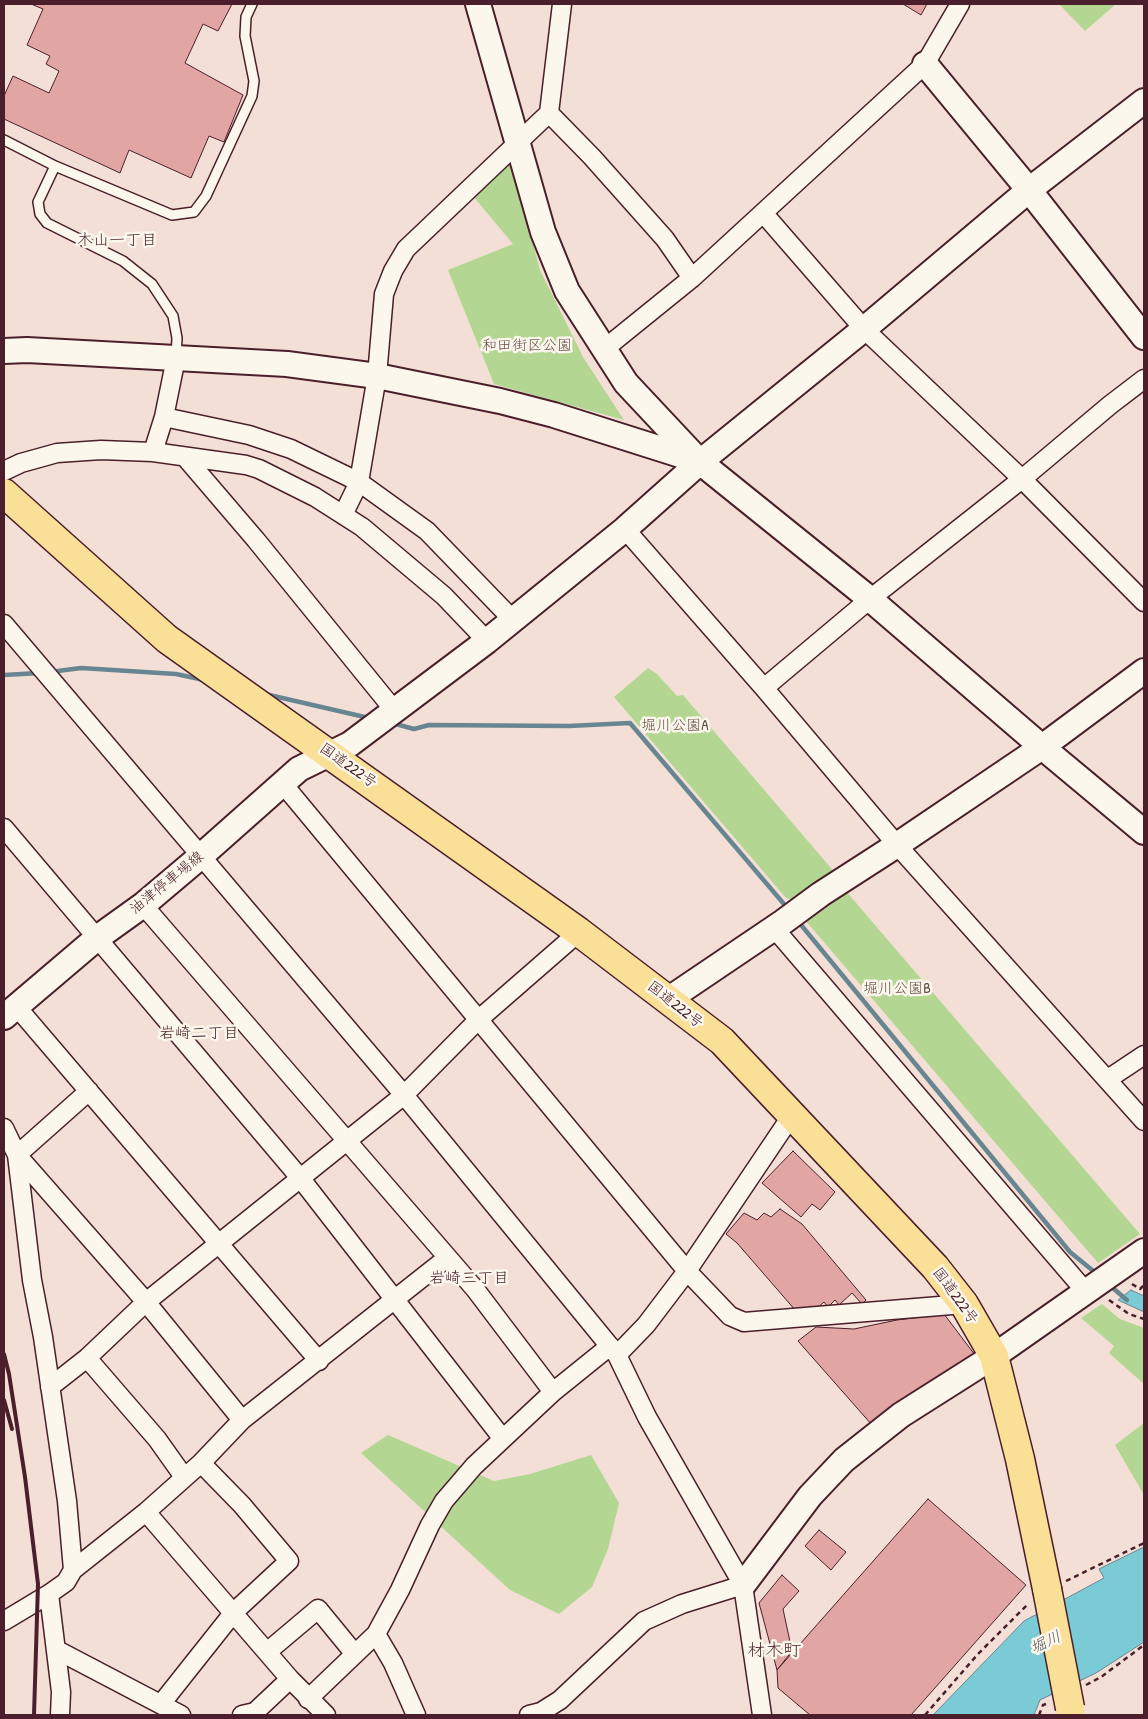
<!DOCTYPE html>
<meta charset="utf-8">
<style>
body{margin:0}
#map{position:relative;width:1148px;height:1719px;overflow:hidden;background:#f3dfd6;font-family:"Patrick Hand",sans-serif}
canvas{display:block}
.frame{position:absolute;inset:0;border:5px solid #4a1f2b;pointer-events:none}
</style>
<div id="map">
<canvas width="1148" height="1719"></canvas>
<div class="frame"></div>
</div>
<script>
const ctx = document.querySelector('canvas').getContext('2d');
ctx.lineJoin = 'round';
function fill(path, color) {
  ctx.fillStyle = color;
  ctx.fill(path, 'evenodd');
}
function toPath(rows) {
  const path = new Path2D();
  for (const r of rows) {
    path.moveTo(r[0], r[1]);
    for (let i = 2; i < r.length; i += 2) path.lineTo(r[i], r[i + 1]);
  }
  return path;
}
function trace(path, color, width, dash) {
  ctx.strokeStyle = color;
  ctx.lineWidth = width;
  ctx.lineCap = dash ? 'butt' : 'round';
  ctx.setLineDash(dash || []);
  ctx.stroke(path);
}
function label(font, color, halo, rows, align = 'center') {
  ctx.font = font + ' "Patrick Hand","Klee One",sans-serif';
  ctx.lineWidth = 5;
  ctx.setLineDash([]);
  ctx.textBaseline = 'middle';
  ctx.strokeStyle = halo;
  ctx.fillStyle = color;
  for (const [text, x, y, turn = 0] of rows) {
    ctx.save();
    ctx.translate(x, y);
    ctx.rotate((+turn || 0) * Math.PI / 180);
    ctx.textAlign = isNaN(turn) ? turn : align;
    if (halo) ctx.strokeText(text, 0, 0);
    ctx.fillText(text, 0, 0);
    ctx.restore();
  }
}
const green = toPath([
 [1059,4,1116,4,1085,31],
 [508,152,540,270,583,357,624,420,494,384,448,270,513,244,468,190],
 [648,668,657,674,677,696,683,695,836,874,794,900,786,898,614,697],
 [845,890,1140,1234,1098,1263,805,920],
 [1102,1304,1120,1319,1144,1328,1144,1384,1109,1353,1114,1346,1081,1318],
 [1144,1423,1144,1495,1115,1445],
 [388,1435,494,1481,530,1474,591,1455,619,1503,608,1549,592,1587,559,1614,510,1590,361,1453]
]);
const water = toPath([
 [1131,1290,1144,1296,1144,1312,1118,1300,1131,1290],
 [1144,1547,1144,1642,1096,1673,1040,1700,1034,1715,933,1715,1024,1621,1104,1578,1099,1569,1144,1547]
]);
const stream = toPath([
 [50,672,81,668,176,674,204,680],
 [4,675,40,673],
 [265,694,369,718],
 [392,723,414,729,429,725,569,726,630,723,789,910],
 [797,920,1070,1252,1097,1274],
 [1108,1284,1127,1300]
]);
const building = toPath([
 [31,4,232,4,218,31,203,24,185,63,243,95,224,142,209,136,191,178,129,150,120,173,4,119,4,96,13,76,49,93,59,71,46,64,50,56,27,45,43,9,31,4],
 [903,4,927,4,921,15,903,4],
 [793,1151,835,1192,820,1210,812,1204,801,1217,762,1183,793,1151],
 [780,1209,802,1224,866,1300,862,1304,852,1293,839,1305,835,1300,828,1307,824,1302,815,1310,811,1306,802,1312,796,1311,737,1243,726,1234,744,1213,757,1220,764,1213,771,1217,780,1209],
 [944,1314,975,1355,872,1425,798,1341,816,1327,854,1329,897,1320,944,1314],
 [928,1499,1026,1585,911,1715,810,1715,778,1688,777,1670,928,1499],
 [819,1530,846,1552,831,1570,805,1546,819,1530],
 [782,1575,799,1591,783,1609,792,1651,777,1670,759,1603,782,1575]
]);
const path = toPath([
 [1132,1284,1140,1289,1144,1285],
 [1109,1300,1129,1314,1144,1319],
 [1066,1581,1144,1543],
 [1086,1685,1101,1677,1144,1645],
 [925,1715,978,1654,1029,1603],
 [1039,1715,1043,1705,1049,1703]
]);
const lane = toPath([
 [4,140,55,166,172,215,194,212,206,196,252,96,254,81,245,36,246,17,252,4],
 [55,166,38,202,40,214,47,223,123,261,152,284,173,316,177,338,176,358]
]);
const street = toPath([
 [549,113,592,157,665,239,692,278],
 [764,214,864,329,1022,479,1144,602],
 [603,350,692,278,925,64,960,4],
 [164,417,249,435,291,449,359,482,427,531,513,620],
 [153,452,164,417,176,358],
 [185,457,256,540,394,710],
 [4,471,21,463,57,453,101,450,153,452,246,465,259,469,315,497,362,527,444,596,487,641],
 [343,515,359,482,377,376,384,294,393,271,406,249,549,113,562,4],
 [625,529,764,688,897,845,1144,1121],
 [4,624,404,1095,617,1355,647,1417,743,1585,762,1715],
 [764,688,870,599,1022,479,1110,405,1144,379],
 [283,784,687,1271,730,1316,744,1322,964,1304],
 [4,828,301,1179,503,1439],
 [143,905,475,1289,553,1392],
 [774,928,1086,1292],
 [16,1006,319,1361],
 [1108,1079,1144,1055],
 [4,1128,17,1155,146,1302,242,1420],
 [17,1155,32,1280,43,1337,67,1501,73,1570],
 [17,1155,89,1091],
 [617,1355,646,1325,687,1271,792,1115],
 [87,1358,157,1439,184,1477],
 [50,1387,87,1358,146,1302,404,1095,478,1020,579,932],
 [146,1512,290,1679,326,1715],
 [49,1594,61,1692,60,1715],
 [4,1621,49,1594,66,1582,73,1570,146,1512,201,1463,242,1420,447,1258],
 [376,1634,393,1663,416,1715],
 [57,1650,181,1715],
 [267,1652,318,1609,354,1653],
 [308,1699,376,1634,400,1590,430,1525,444,1501,474,1466,553,1392,610,1346],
 [161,1704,234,1612,289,1561,242,1505,201,1463],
 [242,1715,255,1712,290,1679],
 [529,1715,541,1712,560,1700,644,1621,682,1604,743,1585]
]);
const secondary = toPath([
 [478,4,543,232,567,291,626,383,700,462,870,599,1042,747,1144,832],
 [925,64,1029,190,1144,337],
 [4,351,27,350,287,364,377,376,500,401,554,415,696,460],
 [669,999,783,922,821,894,897,845,1042,747,1144,671],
 [4,1017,97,938,143,905,201,856,299,769,350,744,487,641,625,529,700,462,864,329,1029,190,1144,101],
 [743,1585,810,1496,844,1460,901,1415,994,1356,1144,1251]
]);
const highway = toPath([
 [4,493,167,639,579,932,722,1041,935,1267,964,1304,994,1356,1020,1459,1047,1589]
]);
const rail = toPath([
 [4,1354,9,1374,25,1477,38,1584,34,1715],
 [4,1400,12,1429]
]);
const highwayBridge = toPath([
 [1047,1589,1070,1708]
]);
const parkNames = [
 ["和田街区公園",527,346],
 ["堀川公園A",675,726],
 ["堀川公園B",897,989]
];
const streetNames = [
 ["国道222号",348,766,35],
 ["油津停車場線",167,883,-39],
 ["国道222号",675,1005,38],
 ["国道222号",955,1296,54]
];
const neighbourhoodNames = [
 ["木山一丁目",117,241],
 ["岩崎二丁目",199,1034],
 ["岩崎三丁目",469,1279]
];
const waterNames = [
 ["堀川",1046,1643,-25]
];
const quarterNames = [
 ["材木町",774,1651]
];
fill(green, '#b3d792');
fill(water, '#7acbd5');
trace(water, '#678691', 1);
trace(stream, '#678691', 4.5);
fill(building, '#e1a6a4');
trace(building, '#4a1f2b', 1);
trace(lane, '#4a1f2b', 12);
trace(street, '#4a1f2b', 21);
trace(secondary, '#4a1f2b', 28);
trace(highway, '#4a1f2b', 31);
trace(path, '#4a1f2b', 2.5, [5, 4]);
trace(lane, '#fbf7ec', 9);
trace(street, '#fbf7ec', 18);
trace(secondary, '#fbf7ec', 24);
trace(highway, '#fadf96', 28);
trace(rail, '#4a1f2b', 4);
trace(highwayBridge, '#4a1f2b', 31, []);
trace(highwayBridge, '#fadf96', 28);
label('15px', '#644d45', '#fbf7ec', parkNames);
label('15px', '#4a1f2b', '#fbf7ec', streetNames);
label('16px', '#4a1f2b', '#fbf7ec', neighbourhoodNames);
label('italic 16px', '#58535e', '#fbf7ec', waterNames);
label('18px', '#4a1f2b', '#fbf7ec', quarterNames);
</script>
